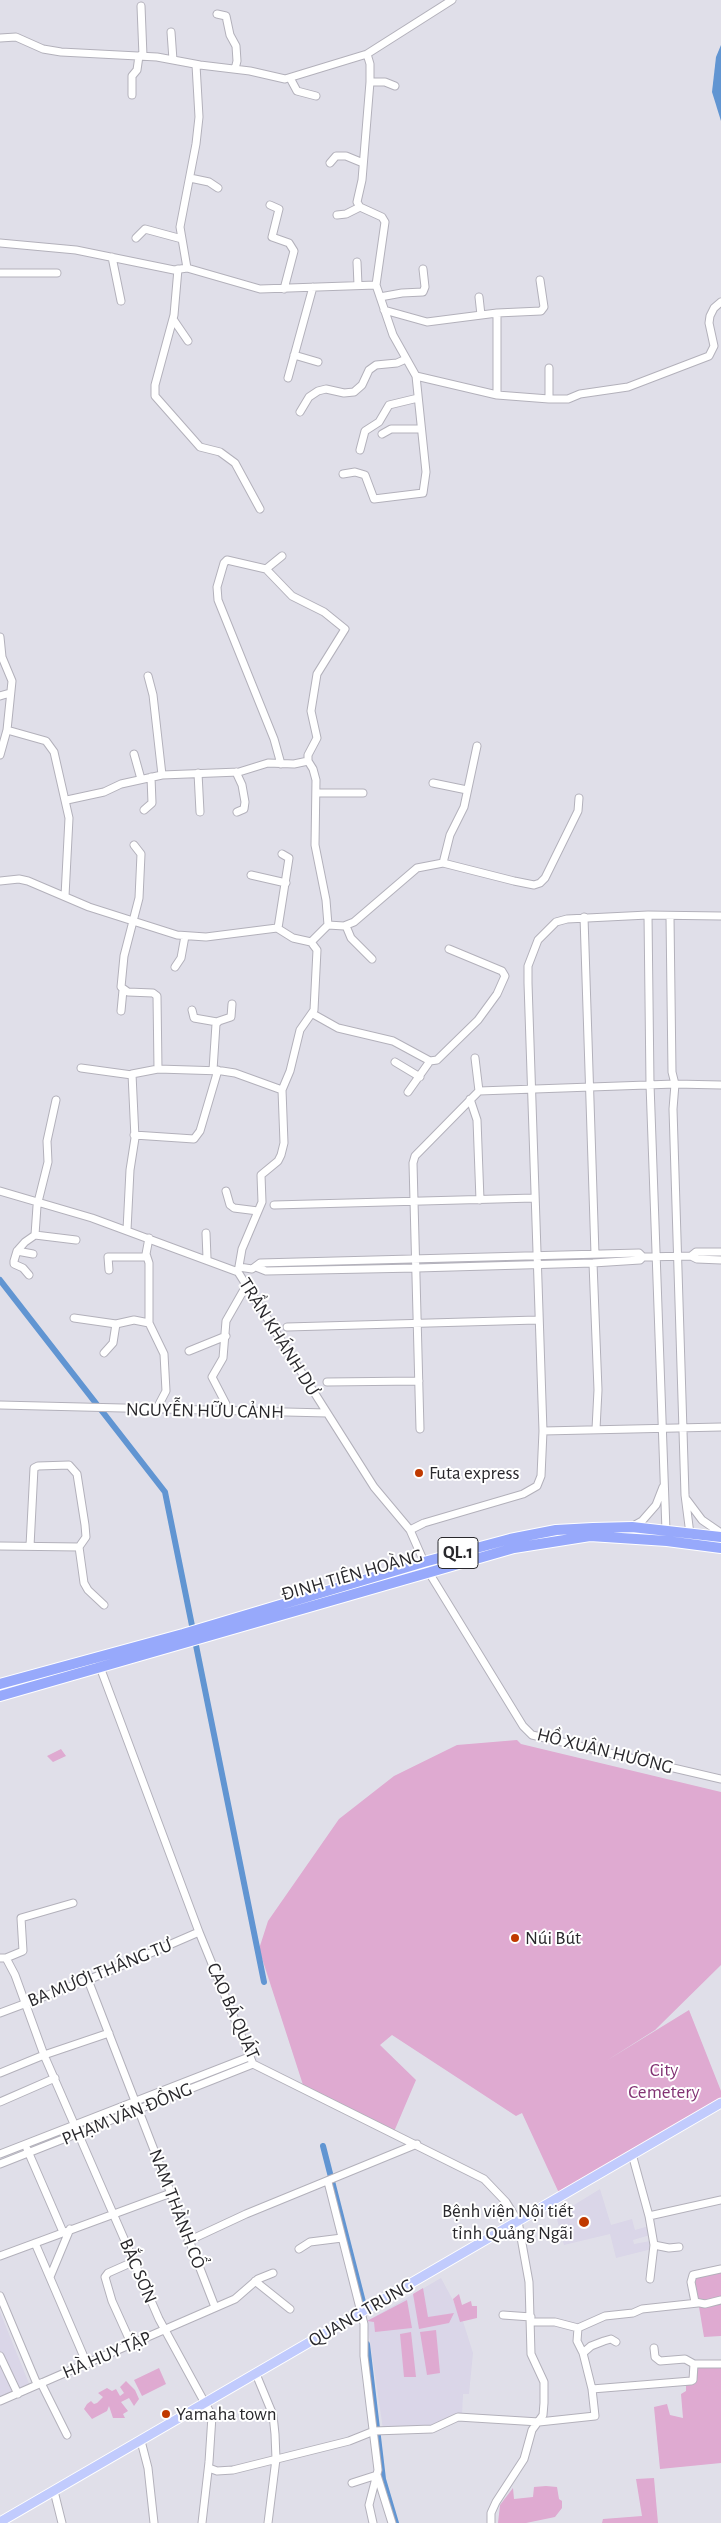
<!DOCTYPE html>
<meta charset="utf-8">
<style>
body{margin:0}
canvas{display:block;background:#e0dfe9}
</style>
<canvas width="721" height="2523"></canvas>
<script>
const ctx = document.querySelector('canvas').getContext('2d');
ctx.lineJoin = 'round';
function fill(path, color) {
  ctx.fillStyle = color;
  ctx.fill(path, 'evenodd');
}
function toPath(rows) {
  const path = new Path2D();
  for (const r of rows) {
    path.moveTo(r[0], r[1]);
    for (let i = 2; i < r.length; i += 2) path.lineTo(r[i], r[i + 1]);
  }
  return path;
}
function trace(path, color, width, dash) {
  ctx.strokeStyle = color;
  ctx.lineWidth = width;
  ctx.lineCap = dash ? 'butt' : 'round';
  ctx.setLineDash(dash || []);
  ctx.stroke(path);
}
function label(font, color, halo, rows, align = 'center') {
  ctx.font = font + ' "Alegreya Sans",sans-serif';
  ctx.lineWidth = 4;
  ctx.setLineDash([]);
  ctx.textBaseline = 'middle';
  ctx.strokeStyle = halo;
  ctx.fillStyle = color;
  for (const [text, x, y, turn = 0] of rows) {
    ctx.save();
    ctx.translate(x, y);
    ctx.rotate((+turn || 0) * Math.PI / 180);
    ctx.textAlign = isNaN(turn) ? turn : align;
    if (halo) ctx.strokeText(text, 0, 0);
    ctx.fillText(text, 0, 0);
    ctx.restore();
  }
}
const built = toPath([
 [600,2189,611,2225,632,2219,635,2230,649,2226,650,2235,633,2240,634,2244,650,2241,652,2249,616,2258,610,2234,564,2245,556,2216],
 [441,2278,461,2315,473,2353,469,2394,463,2394,462,2416,438,2426,383,2429,367,2321],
 [0,2312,30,2386,0,2398]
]);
const green = toPath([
 [517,1740,521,1744,721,1792,721,1965,655,2030,606,2061,689,2010,721,2091,721,2103,559,2193,522,2113,516,2116,392,2035,380,2045,416,2080,393,2134,304,2088,259,1949,268,1921,339,1819,394,1776,457,1745],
 [61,1749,66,1756,53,1762,47,1756],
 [721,2268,721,2336,704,2337,694,2277],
 [423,2288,428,2317,454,2313,449,2323,419,2329,413,2294],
 [459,2294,462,2305,471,2301,472,2306,477,2306,477,2318,460,2322,453,2299],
 [407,2300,412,2328,375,2332,374,2322,367,2321],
 [436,2330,440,2373,427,2375,420,2332],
 [411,2332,416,2377,404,2377,400,2334],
 [695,2363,721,2365,721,2463,660,2469,654,2407,667,2404,670,2415,683,2418,681,2394,686,2391,686,2383],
 [159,2368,166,2384,142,2396,134,2380],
 [126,2381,135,2390,139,2399,134,2406,129,2398,121,2402,128,2411,123,2414,125,2418,113,2418,109,2406,107,2411,92,2419,84,2409,87,2404,91,2401,94,2404,97,2403,103,2397,98,2393,107,2388,112,2391,116,2389,120,2396,124,2393,120,2387],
 [654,2478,658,2523,602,2523,603,2519,642,2516,636,2479],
 [546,2486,557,2487,559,2499,562,2501,562,2508,555,2517,526,2523,498,2523,500,2505,513,2488,514,2499,533,2497,534,2487]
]);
const water = toPath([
 [721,45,721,121,712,92,716,57]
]);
const canal = toPath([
 [0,1280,165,1492,264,1982],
 [323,2146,363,2302],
 [367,2344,383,2479,396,2523]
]);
const minor = toPath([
 [141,6,143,56],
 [217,14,226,16,230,35,236,46,237,61,235,69],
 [171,32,173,60],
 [0,38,16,37,43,49,61,52,157,57,200,65,250,71,285,79,367,54,452,0],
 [367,54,370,64,370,82,362,180,357,202,360,207,382,217,385,222,376,285],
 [290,78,297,91,316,96],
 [370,82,385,82,395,86],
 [132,95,132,76,137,70,139,56],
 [330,163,336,156,346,156,363,163],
 [190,178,209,182,218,188],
 [270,205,279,209,272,237,289,243,294,251,284,289],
 [337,215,346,214,360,207],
 [136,238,145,229,182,239],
 [0,243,76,250,174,270,187,268,260,289,376,285,393,335,416,376,497,395,549,399,568,399,580,394,628,387,709,356,714,346,709,323,710,316,714,308,721,302],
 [112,257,121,301],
 [357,262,358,285],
 [187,268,180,227,196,144,199,117,196,65],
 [178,269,174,315,155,385,155,396,200,447,220,452,235,463,260,509],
 [0,273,57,273],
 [380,297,402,293,423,292,425,287,423,269],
 [479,297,481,315],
 [384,310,427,322,497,313,541,311,544,307,540,280],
 [173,319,188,341],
 [294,355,318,362],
 [288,378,313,287],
 [497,395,497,313],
 [549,399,549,368],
 [300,412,309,397,318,391,326,389,344,393,354,392,362,385,369,370,376,365,397,363,406,359],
 [382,434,391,429,421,429],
 [360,450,365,431,379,422,389,405,418,398],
 [343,474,355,472,365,475,374,499,423,493,426,472,416,376],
 [266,569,282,556],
 [0,637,2,657,12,681,7,730,0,755],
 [148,676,153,695,162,775],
 [0,696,10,693],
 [7,730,46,741,54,752,69,818,65,896],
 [134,754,141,779],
 [281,764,274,739,218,600,217,587,224,563,227,560,266,569,292,596,324,612,345,629,317,674,311,711,317,738,308,755,308,761],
 [236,772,242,785,245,802,244,809,237,812],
 [198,773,200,812],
 [433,783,467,790],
 [317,793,363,793],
 [67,800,104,792,121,784,162,775,239,772,268,763,294,764,308,761,313,769,316,780,315,845,326,900,328,925],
 [144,810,152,803,151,777],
 [134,845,141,854,139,898,124,956,121,987,128,992,153,993,157,996,158,1069],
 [443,863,450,835,464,807,477,746],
 [251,875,286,883],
 [0,881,19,879,28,881,89,907,177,935,206,937,277,928,293,938,311,942,317,950,314,1010,300,1030,290,1071,282,1090,284,1143,281,1155,278,1161,261,1175,262,1202,242,1249,238,1272],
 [648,915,650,1084,666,1531],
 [584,917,595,1254],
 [670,917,672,1072,675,1084,673,1109,685,1495,690,1534],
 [346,926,351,938,372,959],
 [278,928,289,858,282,854],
 [311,942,328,925,344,926,354,922,417,868,443,863,514,881,534,885,540,883,545,878,578,811,579,798],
 [175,967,181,958,185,936],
 [192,1010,194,1018,217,1022],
 [121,1011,123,990],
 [313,1014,338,1028,393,1041,430,1061],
 [475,1058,479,1091],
 [395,1062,420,1077],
 [81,1068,132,1075],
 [213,1070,216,1024,219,1021,231,1017,232,1004],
 [408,1092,430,1061,437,1060,478,1020,497,994,505,976,502,971,449,949],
 [470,1099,477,1120,480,1200],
 [134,1135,194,1139,200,1131,218,1070],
 [0,1191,92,1218,238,1272,374,1487,410,1530,424,1562],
 [226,1191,230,1205,234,1208,258,1211],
 [274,1205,534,1198],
 [127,1230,130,1170,135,1138,132,1074,158,1069,222,1071,235,1073,282,1090],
 [206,1233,207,1258],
 [35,1235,76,1240],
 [149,1238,146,1254,149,1263,149,1323,164,1354,166,1391,156,1410],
 [17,1251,33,1254],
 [691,1256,696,1252,721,1252],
 [593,1263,598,1390,596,1429],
 [239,1267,252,1269,260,1263,639,1253,643,1257,691,1256,697,1259,721,1260],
 [256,1267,266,1271,417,1268,593,1263,640,1260,643,1257],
 [109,1270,108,1257,147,1257],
 [29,1275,23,1268,14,1264,14,1261,17,1251,25,1242,35,1235,37,1206,48,1162,47,1141,56,1100],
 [74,1318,116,1324,134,1320,149,1323],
 [287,1327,537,1320],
 [189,1351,226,1336],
 [104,1353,113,1343,116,1324],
 [327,1382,419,1381],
 [0,1405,327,1413],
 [226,1412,226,1404,212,1377,223,1358,226,1321,246,1286],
 [420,1429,413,1163,415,1156,479,1091,675,1084,721,1085],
 [543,1431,721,1427],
 [687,1500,702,1520,721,1533],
 [633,1526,642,1521,656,1505,663,1487],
 [410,1530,424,1523,523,1494,537,1486,541,1476,543,1431,528,983,528,966,538,940,556,922,567,919,648,915,721,916],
 [0,1546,79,1547],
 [30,1546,34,1468,38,1466,69,1465,77,1474,85,1525,86,1537,79,1547,84,1583,88,1590,104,1605],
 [428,1571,523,1726,532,1735,721,1779],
 [100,1667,199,1932,253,2064,484,2179,506,2202,518,2221,529,2282,531,2354,544,2382,544,2403,543,2415,532,2430,524,2459,496,2502,491,2513,491,2523],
 [0,1958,6,1958,15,1975,44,2055,159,2319,212,2416,209,2462,202,2523],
 [6,1958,23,1951,21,1918,73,1903],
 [88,1980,215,2307],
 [0,2013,88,1980,199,1932],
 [0,2073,44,2055,109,2033],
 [0,2102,55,2078],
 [27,2149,63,2232],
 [0,2154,249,2057],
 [632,2154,649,2216,654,2245,650,2279],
 [0,2164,253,2064],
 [328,2182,364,2324,364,2356,378,2470,369,2505,373,2523],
 [649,2216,721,2200],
 [188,2241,246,2214,417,2144],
 [35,2243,87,2364],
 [654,2245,669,2248,679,2247],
 [299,2249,310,2242,342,2238],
 [0,2256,171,2193],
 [721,2269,693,2275,691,2282,695,2302,705,2304,721,2300],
 [50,2277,70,2229],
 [255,2281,290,2309],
 [0,2296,37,2384],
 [503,2315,531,2317],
 [531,2322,555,2322,578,2328,605,2316,633,2313,642,2309,698,2303],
 [131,2343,112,2301,105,2277,108,2273,135,2261],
 [654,2348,655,2357,660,2361,685,2359,694,2364,721,2364],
 [583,2353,591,2346,604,2341,611,2339,616,2342],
 [0,2356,18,2394],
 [256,2374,273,2415,275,2434,276,2459,268,2523],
 [41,2383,67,2435],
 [592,2389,691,2381,693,2380,694,2364],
 [0,2401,235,2299,258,2279,273,2273],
 [141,2441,148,2468,154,2523],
 [209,2468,217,2471,233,2470,349,2441,374,2431,432,2429,458,2417,539,2422,595,2416,592,2389,583,2353,577,2341,578,2328],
 [352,2483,377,2475,392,2523],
 [54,2491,62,2523]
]);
const major = toPath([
 [0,2522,721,2103]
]);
const highway = toPath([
 [0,1684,183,1634,424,1562,510,1539,556,1530,593,1528,632,1527,721,1537],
 [0,1696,514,1548,590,1536,667,1541,721,1548]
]);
const markers = [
 [419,1473,5,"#c03900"],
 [515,1938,5,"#c03900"],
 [584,2222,6,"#c03900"],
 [166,2414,5,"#c03900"]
];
const shields = [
 [458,1553,40]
];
const shieldNames = [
 ["QL.1",458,1553]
];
const streetNames = [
 ["TRẦN KHÁNH DƯ",279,1337,58],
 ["NGUYỄN HỮU CẢNH",205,1411,1],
 ["ĐINH TIÊN HOÀNG",352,1575,-16],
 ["HỒ XUÂN HƯƠNG",605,1751,14],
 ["BA MƯƠI THÁNG TƯ",100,1973,-22],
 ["CAO BÁ QUÁT",233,2011,66],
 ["PHẠM VĂN ĐỒNG",127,2114,-22],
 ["NAM THÀNH CỔ",177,2209,69],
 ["BẮC SƠN",138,2271,67],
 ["QUANG TRUNG",361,2313,-30],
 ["HÀ HUY TẬP",107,2355,-23]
];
const poiNames = [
 ["Futa express",429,1473],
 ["Núi Bút",525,1938],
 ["Bệnh viện Nội tiết",573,2211,"right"],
 ["tỉnh Quảng Ngãi",573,2233,"right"],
 ["Yamaha town",176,2414]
];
const parkNames = [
 ["City",664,2070],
 ["Cemetery",664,2092]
];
fill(built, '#dad6e8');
fill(green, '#dfaad1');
fill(water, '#6195d2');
trace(canal, '#6195d2', 6);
trace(minor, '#b3b1bb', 9);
trace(major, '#fff', 11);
trace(highway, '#fff', 12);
trace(minor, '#fff', 7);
trace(major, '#c1cbfd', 9);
trace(highway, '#97a9fb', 10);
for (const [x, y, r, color] of markers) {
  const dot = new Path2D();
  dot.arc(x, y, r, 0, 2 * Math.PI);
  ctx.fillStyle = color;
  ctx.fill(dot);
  trace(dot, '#fff', 2);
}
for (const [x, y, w] of shields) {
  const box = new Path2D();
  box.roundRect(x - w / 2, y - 15.5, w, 31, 4);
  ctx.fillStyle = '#fff';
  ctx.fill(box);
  trace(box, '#29282c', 1);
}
label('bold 18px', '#29282c', null, shieldNames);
label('19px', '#29282c', '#fff', streetNames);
label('19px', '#29282c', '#fff', poiNames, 'left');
label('19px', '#823273', '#fff', parkNames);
</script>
